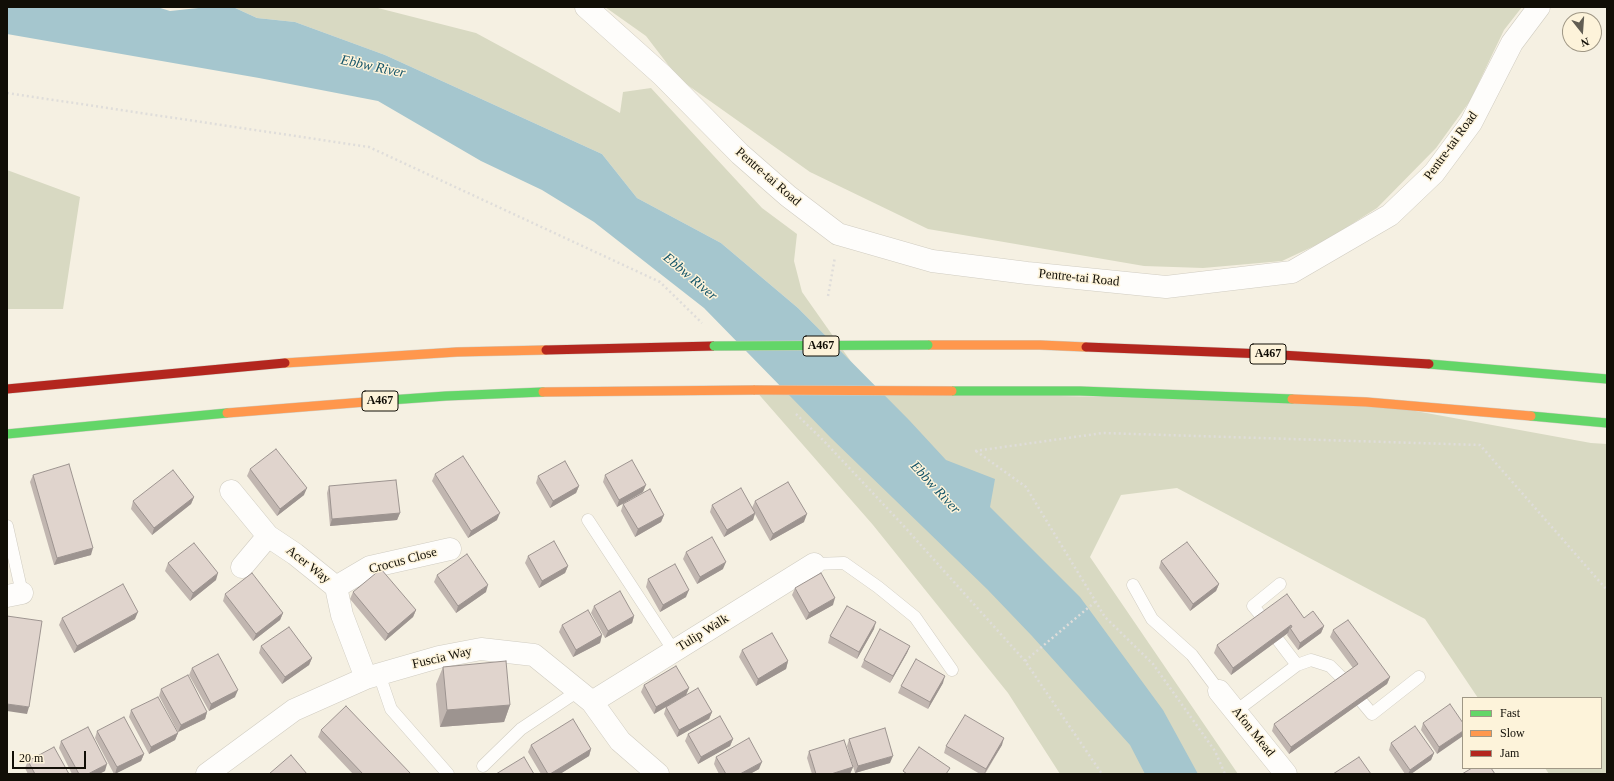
<!DOCTYPE html>
<style>
body{margin:0}
#map{position:relative;width:1614px;height:781px;overflow:hidden;background:#f5f0e2;font-family:"Times New Roman",serif}
canvas{display:block}
.frame{position:absolute;inset:0;border:8px solid #110e06;pointer-events:none}
.legend{position:absolute;left:1462px;top:697px;width:140px;height:72px;box-sizing:border-box;background:#fdf3da;border:1px solid #9f9785;margin:0;padding:5px 7px;list-style:none;font-size:12px;color:#110e06}
.legend li{display:flex;align-items:center;gap:8px;height:20px}
.legend b{width:20px;border:1px solid #9f9785}
.north{position:absolute;left:1562px;top:12px;width:40px;height:40px;box-sizing:border-box;background:#fdf3da;border:1px solid #9f9785;border-radius:50%;rotate:163deg;font-size:11px;font-weight:700;line-height:16px;text-align:center;color:#110e06}
.north::after{content:'';display:block;margin:auto;width:14px;height:18px;background:#615d53;clip-path:polygon(50% 0,100% 100%,50% 72%,0 100%)}
.scale{position:absolute;left:12px;top:751px;width:74px;height:18px;box-sizing:border-box;border:2px solid #110e06;border-top:0;padding-left:5px;font-size:12px;line-height:14px;white-space:nowrap;color:#110e06;-webkit-text-stroke:3px #fdf3da;paint-order:stroke}
</style>
<div id="map">
<canvas width="1614" height="781"></canvas>
<div class="frame"></div>
<ul class="legend">
<li><b style="height:5px;background:#63d668"></b>Fast</li>
<li><b style="height:5px;background:#ff974d"></b>Slow</li>
<li><b style="height:5px;background:#b3261e"></b>Jam</li>
</ul>
<div class="north">N</div>
<div class="scale">20 m</div>
</div>
<script>
const ctx = document.querySelector('canvas').getContext('2d');
ctx.lineJoin = 'round';
function fill(path, color) {
  ctx.fillStyle = color;
  ctx.fill(path, 'evenodd');
}
function toPath(rows) {
  const path = new Path2D();
  for (const r of rows) {
    path.moveTo(r[0], r[1]);
    for (let i = 2; i < r.length; i += 2) path.lineTo(r[i], r[i + 1]);
  }
  return path;
}
function trace(path, color, width, dash) {
  ctx.strokeStyle = color;
  ctx.lineWidth = width;
  ctx.lineCap = dash ? 'butt' : 'round';
  ctx.setLineDash(dash || []);
  ctx.stroke(path);
}
function label(font, color, halo, rows, align = 'center') {
  ctx.font = font + ' "Times New Roman",serif';
  ctx.lineWidth = 3;
  ctx.setLineDash([]);
  ctx.textBaseline = 'middle';
  ctx.strokeStyle = halo;
  ctx.fillStyle = color;
  for (const [text, x, y, turn = 0] of rows) {
    ctx.save();
    ctx.translate(x, y);
    ctx.rotate((+turn || 0) * Math.PI / 180);
    ctx.textAlign = isNaN(turn) ? turn : align;
    if (halo) ctx.strokeText(text, 0, 0);
    ctx.fillText(text, 0, 0);
    ctx.restore();
  }
}
const green = toPath([
 [233,7,374,7,476,33,546,71,620,113,623,92,651,88,762,208,797,234,794,261,802,292,852,363,798,308,721,243,637,198,602,154,385,55,295,22,257,18],
 [605,7,1522,7,1504,30,1470,101,1436,148,1377,208,1325,241,1282,261,1203,268,1144,266,928,229,810,172,679,79,646,36],
 [7,170,80,197,63,309,7,309],
 [755,390,1366,402,1591,443,1607,444,1607,774,1549,774,1545,768,1601,768,1601,698,1478,698,1425,619,1177,488,1121,495,1090,557,1238,774,1060,774,1008,693,873,525]
]);
const water = toPath([
 [7,7,157,7,170,11,208,7,233,7,257,18,295,22,385,55,602,154,637,198,721,243,798,308,909,420,946,460,995,479,990,507,1080,597,1163,710,1198,774,1145,774,1130,745,1032,636,987,589,831,438,704,308,594,222,542,190,481,161,378,101,259,78,7,34]
]);
const path = toPath([
 [7,93,369,147,660,282,702,323],
 [828,296,835,257],
 [796,414,823,440,901,523,1025,661,1102,774],
 [975,451,1103,433,1480,445,1607,590],
 [976,451,1026,487,1105,617,1153,664,1215,751,1225,774],
 [1025,661,1095,602]
]);
const lane = toPath([
 [588,520,674,651],
 [7,526,22,593],
 [814,564,844,563,878,587,915,617,952,670],
 [1133,585,1152,619,1192,655,1219,691],
 [1262,617,1253,606,1280,584],
 [1278,640,1297,665],
 [379,674,391,709,448,774],
 [1362,702,1372,714,1419,677],
 [1236,711,1297,665,1311,660,1330,666,1344,680],
 [483,766,521,729,578,691]
]);
const street = toPath([
 [586,7,662,75,740,154,788,196,838,234,932,261,1027,273,1166,287,1292,272,1390,215,1434,173,1471,123,1512,43,1539,7],
 [231,491,268,536,295,554,336,587,342,615,366,678],
 [242,567,268,536],
 [336,587,370,567,450,549],
 [7,596,22,593],
 [1219,691,1286,774],
 [592,702,814,564],
 [207,774,294,710,366,678,439,657,481,649,534,655,592,702,620,741,658,774]
]);
const fast = toPath([
 [1429,364,1607,379],
 [952,391,1080,391,1292,399],
 [390,400,446,396,543,392],
 [1531,416,1607,423],
 [7,434,227,413]
]);
const slow = toPath([
 [928,345,1040,345,1086,347],
 [285,363,457,352,546,350],
 [543,392,755,390],
 [1292,399,1366,402,1531,416],
 [227,413,390,400]
]);
const jam = toPath([
 [1086,347,1265,354,1429,364],
 [546,350,714,346],
 [7,389,285,363]
]);
const fastBridge = toPath([
 [714,346,928,345]
]);
const slowBridge = toPath([
 [755,390,952,391]
]);
const wall = toPath([
 [250,469,304,495,277,516,247,476],
 [435,474,497,520,468,538,432,481],
 [33,475,91,555,54,565,30,482],
 [605,475,643,492,617,507,603,482],
 [538,476,579,486,576,493,550,508,536,483],
 [329,486,400,513,397,520,330,526,327,493],
 [194,497,191,504,152,535,131,509,133,501],
 [755,501,804,522,770,541,755,514,753,520,724,537,710,512,712,505,752,508],
 [623,504,664,515,661,522,635,537,621,511],
 [686,552,723,569,697,584,683,559],
 [528,556,568,566,565,573,539,588,525,563],
 [1161,561,1219,584,1216,591,1190,611,1159,568],
 [168,563,216,580,190,601,165,571],
 [437,575,486,592,456,613,434,582],
 [648,579,686,597,660,612,646,587],
 [795,588,833,605,806,620,792,595],
 [353,592,416,610,413,617,385,641,350,599],
 [225,594,283,613,280,620,253,641,223,601],
 [594,606,634,616,632,623,605,638,591,613],
 [62,618,135,619,74,653,59,625],
 [1304,618,1324,626,1321,633,1298,650,1287,635,1288,633,1231,675,1214,653,1217,645],
 [562,625,602,635,600,643,573,657,559,632],
 [874,629,857,659,828,643,830,636],
 [1333,630,1390,677,1387,684,1289,754,1272,731,1274,724,1353,668,1330,637],
 [261,646,312,658,309,665,282,684,259,653],
 [910,646,907,653,890,683,861,667,864,660],
 [742,650,788,661,786,669,756,686,739,657],
 [443,667,510,705,504,722,440,727,436,684],
 [192,668,235,697,209,711,189,675],
 [943,683,928,709,898,693,901,686],
 [644,685,689,688,686,695,654,714,641,692],
 [161,689,207,712,205,719,178,732,159,696],
 [666,707,712,712,709,719,677,737,664,714],
 [131,710,178,733,175,740,149,754,129,717],
 [1423,723,1463,723,1437,754,1421,730],
 [321,730,411,774,353,774,318,737],
 [97,731,144,754,141,761,114,774,95,738],
 [688,734,733,739,730,746,698,764,685,741],
 [849,739,890,763,855,773,847,746],
 [61,741,105,771,99,774,72,774,59,748],
 [1391,743,1434,753,1431,760,1411,774,1405,774,1389,750],
 [531,745,591,749,589,756,560,774,541,774,528,752],
 [1002,745,985,774,980,774,944,753,946,746],
 [809,751,853,767,850,774,812,774,807,758],
 [716,757,759,769,750,774,719,774,714,764],
 [28,761,69,774,28,774,25,768]
]);
const shadedWall = toPath([
 [646,485,643,492,617,507,619,500],
 [579,486,576,493,550,508,553,501],
 [307,488,304,495,277,516,280,509],
 [194,497,191,504,152,535,154,528],
 [400,513,397,520,330,526,332,519],
 [500,513,497,520,468,538,471,531],
 [755,513,753,520,724,537,727,530],
 [807,514,804,522,770,541,773,534],
 [664,515,661,522,635,537,638,529],
 [93,548,91,555,54,565,57,558],
 [726,562,723,569,697,584,700,577],
 [568,566,565,573,539,588,542,581],
 [218,573,216,580,190,601,193,593],
 [1219,584,1216,591,1190,611,1193,604],
 [488,585,486,592,456,613,458,606],
 [689,590,686,597,660,612,663,605],
 [835,598,833,605,806,620,809,613],
 [416,610,413,617,385,641,388,634],
 [138,612,135,619,74,653,77,646],
 [283,613,280,620,253,641,256,634],
 [634,616,632,623,605,638,608,631],
 [876,622,874,629,857,659,859,652],
 [1291,625,1288,633,1231,675,1233,668],
 [1324,626,1321,633,1298,650,1300,643],
 [602,635,600,643,573,657,576,650],
 [910,646,907,653,890,683,893,676],
 [312,658,309,665,282,684,285,677],
 [788,661,786,669,756,686,758,679],
 [945,676,943,683,928,709,930,702],
 [1390,677,1387,684,1289,754,1291,747],
 [689,688,686,695,654,714,656,707],
 [238,690,235,697,209,711,211,704],
 [7,704,29,707,27,714,7,711],
 [510,705,504,722,440,727,447,710],
 [207,712,205,719,178,732,181,725],
 [712,712,709,719,677,737,679,730],
 [1463,731,1463,736,1437,754,1439,747],
 [178,733,175,740,149,754,151,747],
 [1004,738,1002,745,984,774,986,769],
 [733,739,730,746,698,764,701,757],
 [591,749,589,756,560,774,550,774],
 [1434,753,1431,760,1411,774,1408,774,1410,770],
 [144,754,141,761,115,774,117,767],
 [893,756,890,763,855,773,858,766],
 [762,762,759,769,750,774,740,774],
 [107,764,105,771,99,774,88,774],
 [853,767,850,774,831,774]
]);
const building = toPath([
 [276,449,307,488,280,509,250,469,276,449],
 [463,456,500,513,471,531,435,474,463,456],
 [632,460,646,485,619,500,605,475,632,460],
 [565,461,579,486,553,501,538,476,565,461],
 [69,464,93,548,57,558,33,475,69,464],
 [173,470,194,497,154,528,133,501,173,470],
 [396,480,400,513,332,519,329,486,396,480],
 [788,482,807,514,773,534,755,501,788,482],
 [741,488,755,513,727,530,712,505,741,488],
 [650,489,664,515,638,529,623,504,650,489],
 [712,537,726,562,700,577,686,552,712,537],
 [554,541,568,566,542,581,528,556,554,541],
 [1187,542,1219,584,1193,604,1161,561,1187,542],
 [194,543,218,573,193,593,168,563,194,543],
 [467,554,488,585,458,606,437,575,467,554],
 [675,564,689,590,663,605,648,579,675,564],
 [381,569,416,610,388,634,353,592,381,569],
 [252,573,283,613,256,634,225,594,252,573],
 [821,573,835,598,809,613,795,588,821,573],
 [123,584,138,612,77,646,62,618,123,584],
 [620,591,634,616,608,631,594,606,620,591],
 [1287,594,1304,618,1313,611,1324,626,1300,643,1290,628,1292,627,1291,625,1233,668,1217,645,1287,594],
 [847,606,876,622,859,652,830,636,847,606],
 [588,610,602,635,576,650,562,625,588,610],
 [7,616,42,621,29,707,7,704,7,616],
 [1348,620,1390,677,1291,747,1274,724,1358,664,1333,630,1348,620],
 [289,627,312,658,285,677,261,646,289,627],
 [880,629,910,646,893,676,864,660,880,629],
 [772,633,788,661,758,679,742,650,772,633],
 [218,654,238,690,211,704,192,668,218,654],
 [916,659,945,676,930,702,901,686,916,659],
 [506,661,510,705,447,710,443,667,506,661],
 [676,666,689,688,656,707,644,685,676,666],
 [188,675,207,712,181,725,161,689,188,675],
 [698,688,712,712,679,730,666,707,698,688],
 [158,697,178,733,151,747,131,710,158,697],
 [1450,704,1463,723,1463,731,1439,747,1423,723,1450,704],
 [346,706,411,774,363,774,321,730,346,706],
 [965,715,1004,738,986,769,946,746,965,715],
 [720,716,733,739,701,757,688,734,720,716],
 [124,717,144,754,117,767,97,731,124,717],
 [573,719,591,749,550,774,548,774,531,745,573,719],
 [1415,726,1434,753,1410,770,1391,743,1415,726],
 [88,727,107,764,88,774,79,774,61,741,88,727],
 [885,728,893,756,858,766,849,739,885,728],
 [749,738,762,762,740,774,726,774,716,757,749,738],
 [844,740,853,767,831,774,816,774,809,751,844,740],
 [54,747,69,774,35,774,28,761,54,747],
 [919,747,950,768,946,774,907,774,903,771,919,747],
 [291,755,307,774,269,774,291,755],
 [524,757,534,774,496,774,524,757],
 [1359,757,1371,774,1333,774,1359,757],
 [1472,768,1491,768,1495,774,1462,774,1472,768]
]);
const shields = [
 [821,346,36],
 [1268,354,36],
 [380,401,36]
];
const shieldNames = [
 ["A467",821,346],
 ["A467",1268,354],
 ["A467",380,401]
];
const streetNames = [
 ["Pentre-tai Road",1451,146,-54],
 ["Pentre-tai Road",768,177,41],
 ["Pentre-tai Road",1079,278,6],
 ["Crocus Close",403,561,-15],
 ["Acer Way",308,565,38],
 ["Tulip Walk",703,633,-32],
 ["Fuscia Way",442,658,-13],
 ["Afon Mead",1253,732,51]
];
const waterNames = [
 ["Ebbw River",373,67,12],
 ["Ebbw River",690,277,40],
 ["Ebbw River",935,488,47]
];
fill(green, '#d8d9c2');
fill(water, '#a5c6ce');
trace(lane, '#d0ccc1', 13);
trace(street, '#d0ccc1', 23);
trace(fast, '#d0ccc1', 10);
trace(slow, '#d0ccc1', 10);
trace(jam, '#d0ccc1', 10);
trace(path, '#dfddda', 2.5, [2, 3]);
trace(lane, '#fefdfb', 12);
trace(street, '#fefdfb', 22);
trace(fast, '#63d668', 9);
trace(slow, '#ff974d', 9);
trace(jam, '#b3261e', 9);
trace(fastBridge, '#d0ccc1', 10, []);
trace(slowBridge, '#d0ccc1', 10, []);
trace(fastBridge, '#63d668', 9);
trace(slowBridge, '#ff974d', 9);
fill(wall, '#c1b6b0');
fill(shadedWall, '#9d9490');
fill(building, '#e0d4cd');
trace(building, '#9d9490', 1);
for (const [x, y, w] of shields) {
  const box = new Path2D();
  box.roundRect(x - w / 2, y - 10, w, 20, 3);
  ctx.fillStyle = '#fdf3da';
  ctx.fill(box);
  trace(box, '#110e06', 1);
}
label('bold 12px', '#110e06', null, shieldNames);
label('13px', '#110e06', '#fdf3da', streetNames);
label('italic 14px', '#155569', '#fdf3da', waterNames);
</script>
